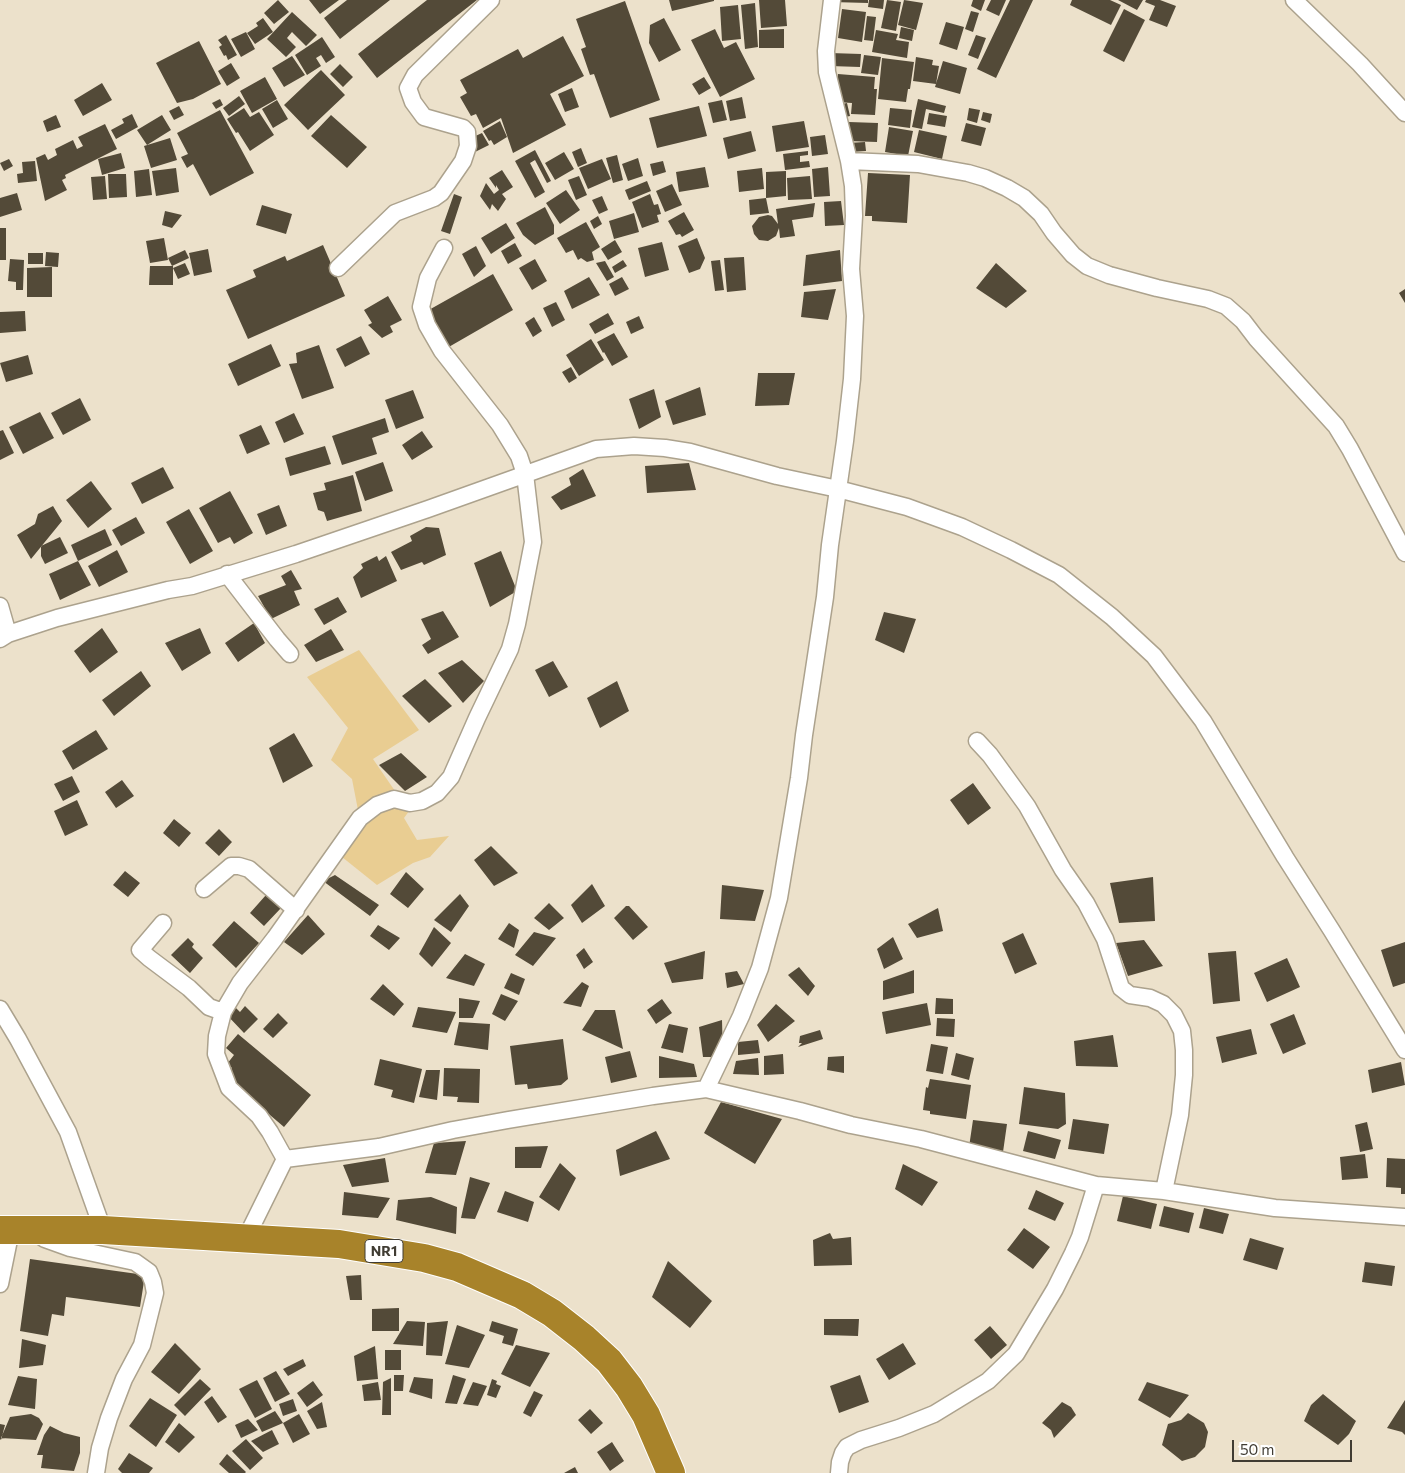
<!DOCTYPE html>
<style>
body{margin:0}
#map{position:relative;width:1405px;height:1473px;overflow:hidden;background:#ece1cb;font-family:Commissioner,sans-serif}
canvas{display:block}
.scale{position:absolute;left:1232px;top:1440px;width:120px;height:22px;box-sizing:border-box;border:2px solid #403c33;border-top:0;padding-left:6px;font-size:15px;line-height:18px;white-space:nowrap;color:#403c33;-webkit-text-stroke:4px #fff;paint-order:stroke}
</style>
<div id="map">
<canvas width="1405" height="1473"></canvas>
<div class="scale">50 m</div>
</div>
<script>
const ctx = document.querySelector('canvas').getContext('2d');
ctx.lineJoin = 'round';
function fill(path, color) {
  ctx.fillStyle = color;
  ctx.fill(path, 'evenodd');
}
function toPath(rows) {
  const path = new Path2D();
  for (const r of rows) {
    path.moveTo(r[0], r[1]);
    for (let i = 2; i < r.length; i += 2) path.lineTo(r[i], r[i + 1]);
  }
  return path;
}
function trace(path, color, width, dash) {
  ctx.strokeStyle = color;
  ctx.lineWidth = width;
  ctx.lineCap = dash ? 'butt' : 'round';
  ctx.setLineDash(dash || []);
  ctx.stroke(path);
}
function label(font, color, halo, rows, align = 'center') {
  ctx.font = font + ' Commissioner,sans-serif';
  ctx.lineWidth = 5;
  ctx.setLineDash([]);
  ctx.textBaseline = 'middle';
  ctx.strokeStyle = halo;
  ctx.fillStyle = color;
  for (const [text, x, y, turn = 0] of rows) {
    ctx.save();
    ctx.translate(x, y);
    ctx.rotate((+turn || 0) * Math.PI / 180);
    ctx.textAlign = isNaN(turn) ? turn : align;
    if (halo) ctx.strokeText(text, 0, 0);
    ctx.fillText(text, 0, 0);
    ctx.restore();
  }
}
const green = toPath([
 [359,650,419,730,373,759,395,791,358,810,352,779,331,760,348,728,307,677],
 [412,807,404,818,417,840,449,836,430,857,413,863,377,885,342,857,361,824,384,808]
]);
const building = toPath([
 [278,0,289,12,274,24,264,13],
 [309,0,339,0,320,14],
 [347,0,390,0,340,39,324,18],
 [427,0,477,0,377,78,358,54],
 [669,0,714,0,714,1,672,11],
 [759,0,785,0,787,26,761,28],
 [832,0,868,0,868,3,832,2],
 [869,0,884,0,883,9,868,7],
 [887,0,901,2,896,31,881,28],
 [904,0,923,3,916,30,898,25],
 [973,0,985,0,981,11,971,6],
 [991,0,1006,0,999,16,986,10],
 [1010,0,1033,0,996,78,977,69],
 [1072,0,1110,0,1121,5,1111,25,1070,5],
 [1118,0,1143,0,1137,10],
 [1146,0,1160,0,1176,6,1167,27,1149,20,1155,6,1145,2],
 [625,1,660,100,610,118,594,74,590,75,581,49,586,47,576,19],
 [755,3,758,47,745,49,741,5],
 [738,5,741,39,722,41,720,7],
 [842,9,866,12,862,42,838,38],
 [1124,9,1145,20,1124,62,1103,51],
 [971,11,979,13,973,32,965,29],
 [292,12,317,35,306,46,292,32,287,38,296,47,286,57,267,39],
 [867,16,876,17,873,41,864,40],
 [263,18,273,32,255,44,247,33,258,26,256,23],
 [664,18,681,50,659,62,649,43,650,25],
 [946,22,964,27,957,50,939,44],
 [901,27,914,30,912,41,899,38],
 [715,29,724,48,736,42,755,79,720,97,691,40],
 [784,29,784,48,759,48,759,30],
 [876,30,898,34,896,40,909,42,907,58,872,52],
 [246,32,255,49,241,57,231,39],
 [226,35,237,55,228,60,226,55,224,56,219,47,222,45,218,40],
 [976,35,986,38,978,59,968,55],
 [563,36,584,76,550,94,566,125,513,153,501,118,483,128,476,114,471,116,460,97,467,93,460,80,518,49,523,58],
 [322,37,335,57,326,63,321,55,316,58,321,66,307,75,295,55],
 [199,41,221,84,193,99,177,103,156,63],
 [830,53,861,54,860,67,830,66],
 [864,55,881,57,878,75,861,73],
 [292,56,305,75,284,87,272,68],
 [916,57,933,60,932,65,939,66,936,84,913,81],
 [882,58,914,62,910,89,908,89,906,102,878,99],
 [943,61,967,68,960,94,935,87],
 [231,63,240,78,227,86,218,71],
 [340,64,353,77,343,87,330,74],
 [321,70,345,95,308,130,284,105],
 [838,74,875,77,874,89,877,89,875,115,851,114,852,103,836,102],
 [265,77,277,99,252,113,240,91],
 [704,77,711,88,699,95,692,84],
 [102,83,112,100,83,116,74,100],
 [572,88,579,107,565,112,558,94],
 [239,96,245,104,229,116,223,108],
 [742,97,746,118,730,121,726,101],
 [220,99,223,105,216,109,212,103],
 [918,99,946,106,944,113,926,109,922,129,912,127],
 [277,100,288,119,273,128,262,109],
 [722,100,727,120,713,123,708,103],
 [847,103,850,116,840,118,837,105],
 [179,106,184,115,174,120,169,111],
 [699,106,707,136,657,148,649,118],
 [244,108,250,117,259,112,274,135,250,151,238,132,236,133,227,119],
 [890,108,912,110,910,128,888,125],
 [969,108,980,110,977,123,967,120],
 [220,110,254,173,210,196,193,164,187,168,181,157,188,154,177,133],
 [983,112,992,114,990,123,981,120],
 [929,113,947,116,945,127,927,124],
 [132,114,138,127,116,139,111,130,124,123,122,119],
 [56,115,61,127,47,132,43,121],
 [162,115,171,130,147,145,137,130],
 [331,115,367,147,347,168,311,136],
 [500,121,507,137,494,145,491,140,489,141,483,131],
 [804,121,809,147,776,152,772,126],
 [849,122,878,123,877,142,848,141],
 [966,123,986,128,981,146,961,141],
 [105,124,117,149,65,175,66,178,62,180,67,190,45,201,36,158,45,154,48,160,57,155,55,149,73,140,77,149,83,146,78,137],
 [889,127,913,131,908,156,885,152],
 [919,130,947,136,942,159,914,152],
 [751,131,756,151,728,159,723,138],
 [482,133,489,145,475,152,471,144,471,138],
 [825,135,828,154,812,156,810,137],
 [170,138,177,160,151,168,144,146],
 [865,142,866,151,849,152,848,143],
 [581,148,587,163,578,167,572,152],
 [535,150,551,181,547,183,535,160,530,163,545,192,535,198,515,161],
 [808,151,808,155,800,156,800,162,809,161,810,167,785,170,783,154],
 [564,152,574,169,555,180,545,163],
 [121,153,125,168,102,175,98,159],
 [617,155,623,180,613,183,606,158],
 [638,158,643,176,628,181,622,164],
 [9,159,13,166,4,171,0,163],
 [602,159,611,179,588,189,579,168],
 [35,161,37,181,18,183,17,174,23,173,22,162],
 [663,161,666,172,653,176,650,164],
 [705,167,709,187,679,192,676,172],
 [828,167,830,196,814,197,812,169],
 [176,168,179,192,156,196,152,171],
 [762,168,764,189,739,192,737,171],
 [149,169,152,195,136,197,134,171],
 [502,170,513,187,502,194,506,199,498,211,492,204,490,210,480,196,486,183,494,194,499,190,496,185,496,188,489,178],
 [786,171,786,196,766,198,766,172],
 [868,173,910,175,907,223,872,221,872,216,865,216],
 [108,174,126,174,127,197,109,198],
 [105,176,107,199,93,200,91,177],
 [579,176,587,195,576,200,568,180],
 [810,176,812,199,788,200,787,178],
 [647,181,651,191,629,200,625,190],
 [672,184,682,205,665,212,656,191],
 [566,190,580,210,560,224,546,203],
 [17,193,22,210,0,217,0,198],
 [454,194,462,197,450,234,441,231],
 [650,194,654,205,658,204,661,214,657,215,659,222,642,228,632,202],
 [602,196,608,210,599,214,592,200],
 [766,198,769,213,750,215,749,200],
 [841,201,844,225,825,226,824,202],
 [815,203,813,217,792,220,795,236,780,238,779,228,776,236,768,241,759,240,754,234,752,226,759,217,768,215,772,216,778,224,776,209],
 [262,205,292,214,286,234,256,225],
 [545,207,554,225,554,234,535,245,523,235,516,223],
 [165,211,182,215,172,228,162,225],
 [684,212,694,230,682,237,680,234,676,235,668,221],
 [634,213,639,232,614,239,609,221],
 [598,216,602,224,594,229,590,221],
 [586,222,600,247,592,252,594,260,587,262,581,258,578,260,573,250,566,253,557,238],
 [506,223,515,238,491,254,481,238],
 [0,228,6,228,6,260,0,260],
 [164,238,168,260,150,263,146,241],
 [697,238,705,258,700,269,689,273,678,246],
 [615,240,622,252,608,260,601,249],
 [662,242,669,270,645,277,638,248],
 [515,243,522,256,508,264,501,251],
 [323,245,345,296,248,339,226,290,256,277,253,270,285,256,287,261],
 [476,246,486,266,474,277,462,254],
 [208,249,212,272,194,276,189,253],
 [185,250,189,258,172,266,168,258],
 [840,250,842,281,803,286,806,255],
 [46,252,59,253,58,267,45,266],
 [28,253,43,253,43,264,28,264],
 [744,257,746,290,727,292,724,258],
 [10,259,24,260,23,290,16,290,16,282,8,281],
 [535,259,547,281,532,290,519,268],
 [623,260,627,266,615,273,612,267],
 [720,260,724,290,715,291,711,261],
 [605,261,614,277,607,281,596,263],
 [185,263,190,274,178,279,173,268],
 [996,263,1027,291,1006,308,976,288],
 [150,266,173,266,173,285,149,285],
 [52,267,52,297,27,297,27,268],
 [493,274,513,310,447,348,427,311],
 [589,277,600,295,572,309,564,291],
 [622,277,629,289,615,296,609,284],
 [836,289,828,320,801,317,804,292],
 [1405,289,1405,303,1399,293],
 [388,296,402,320,390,326,393,332,382,338,368,325,372,323,364,310],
 [556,302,565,320,552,327,543,308],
 [25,311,26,331,0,333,0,312],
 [608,313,614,324,595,334,589,324],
 [639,316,644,328,631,334,626,322],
 [534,317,542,331,533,337,525,323],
 [614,333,628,357,612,366,604,352,603,353,597,342],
 [361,336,370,354,345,367,336,349],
 [591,339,604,360,579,376,566,355],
 [271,344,281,366,238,386,228,364],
 [319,345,334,388,302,399,289,364,297,363,296,353],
 [28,355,33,374,6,382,0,363],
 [571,367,577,378,569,383,562,372],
 [758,373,795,373,789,405,755,406],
 [700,387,706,415,673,425,665,401],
 [654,389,661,417,639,429,629,399],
 [413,390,424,418,396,429,385,400],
 [80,398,91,420,63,435,51,413],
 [40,412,54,438,23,454,9,427],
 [294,413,304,434,284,443,275,422],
 [385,418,389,432,372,438,377,454,342,465,332,436],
 [261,425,270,444,247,454,239,435],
 [3,430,14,453,0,460,0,431],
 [422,431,433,447,412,460,402,445],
 [325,446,331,464,290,476,285,458],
 [383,462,393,491,365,501,355,472],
 [689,463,696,490,647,493,645,466],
 [163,467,174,488,142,504,131,483],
 [583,469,596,496,561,510,551,497,571,485,569,478],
 [353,475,362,511,327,521,324,512,318,510,313,493,326,490,324,483],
 [91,481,112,509,88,528,66,500],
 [230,491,253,533,234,544,230,537,218,543,199,508],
 [279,505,287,526,266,535,257,514],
 [53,506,62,521,31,559,17,535,35,524,38,514],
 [189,509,213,551,190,564,166,522],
 [136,517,145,533,121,546,112,530],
 [426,527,439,528,446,555,424,565,422,562,401,570,391,552,412,541,410,536],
 [105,529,112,545,78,561,71,545],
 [60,537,68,553,45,564,41,556,41,546],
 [117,550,128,572,99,587,88,566],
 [501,551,517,591,490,607,474,563],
 [377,556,379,561,386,556,397,581,361,598,353,577,363,568,361,564],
 [78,561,91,585,60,600,49,574],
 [291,570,302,589,294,591,300,605,271,619,258,596,286,585,281,576],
 [338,597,347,612,324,625,314,609],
 [443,611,459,637,428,654,422,645,431,639,421,619],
 [884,612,916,619,904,653,875,640],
 [254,623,265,643,238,662,225,643],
 [102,628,118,652,90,673,74,651],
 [200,628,211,653,182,671,165,643],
 [331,629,344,650,316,662,304,645],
 [462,660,484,681,463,703,438,673],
 [553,661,568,687,549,697,535,670],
 [141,671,151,686,114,716,102,700],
 [425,679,452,706,429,723,402,696],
 [617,681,629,711,600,728,587,698],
 [96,730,108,749,73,770,62,751],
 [294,733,313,766,283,783,269,748],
 [401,753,427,777,405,791,379,765],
 [72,776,80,792,63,801,54,784],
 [122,780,134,796,116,808,105,792],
 [973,783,991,808,968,825,950,800],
 [77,800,88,825,65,836,54,811],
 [174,819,191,833,179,847,163,833],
 [219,829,232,842,219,856,205,843],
 [491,846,518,873,494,886,474,860],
 [125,871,140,883,128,897,113,885],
 [406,872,424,889,408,908,390,894],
 [335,875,379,905,370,916,323,881],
 [1153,877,1155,921,1119,923,1110,883],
 [592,884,605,906,582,923,571,905],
 [722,885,764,890,755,921,720,919],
 [460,894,469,906,451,932,434,920],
 [266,895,281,908,264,926,250,913],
 [549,903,564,918,549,930,534,918],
 [626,906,629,906,648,927,633,940,614,918],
 [938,908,943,931,917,938,908,924],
 [308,915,325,934,302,955,284,942],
 [234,921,259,943,236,968,212,945],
 [509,923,519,930,514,948,498,939],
 [378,925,400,938,389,950,370,936],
 [434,927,451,943,432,967,419,954],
 [534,932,556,938,533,966,515,955],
 [1023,933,1037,964,1015,974,1002,943],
 [893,937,903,959,884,969,877,949],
 [188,938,194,944,192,947,203,958,190,973,171,955],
 [1144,940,1163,966,1128,976,1116,943],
 [1405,942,1405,983,1393,987,1381,950],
 [584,948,593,962,584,969,576,955],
 [705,951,703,979,672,983,664,963],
 [1236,951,1240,1001,1213,1004,1208,953],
 [465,954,485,964,474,986,446,978],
 [1287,958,1300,987,1267,1002,1254,973],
 [799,967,815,986,808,996,788,975],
 [914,970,914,993,883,1000,883,981],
 [737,971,744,984,727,988,725,973],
 [511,973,525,979,519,995,504,988],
 [582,982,589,986,581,1007,563,1003],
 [383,984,404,1004,394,1016,370,999],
 [501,994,518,1001,505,1021,492,1014],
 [459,998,480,1001,473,1018,459,1018],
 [936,998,953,999,953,1014,935,1014],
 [662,999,672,1013,656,1024,647,1010],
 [927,1003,931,1025,886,1034,882,1012],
 [776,1004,795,1021,768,1042,757,1025],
 [234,1006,240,1012,245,1006,258,1019,244,1033,226,1014],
 [418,1007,456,1012,447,1033,412,1027],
 [595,1010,615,1010,623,1049,582,1030],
 [278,1013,288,1023,273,1038,263,1029],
 [1294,1014,1306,1044,1283,1054,1270,1024],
 [937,1018,955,1019,954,1037,936,1036],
 [722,1020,723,1057,703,1057,699,1027],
 [459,1022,490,1024,488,1050,454,1045],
 [669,1024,688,1028,683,1053,661,1048],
 [1251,1029,1257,1054,1222,1063,1216,1037],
 [820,1030,823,1039,798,1047,802,1043,799,1043,800,1036],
 [238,1034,311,1095,284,1127,230,1081,228,1072,232,1068,227,1064,234,1055,226,1048],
 [1113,1035,1118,1067,1076,1066,1074,1041],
 [563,1039,568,1079,561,1085,528,1089,527,1084,515,1085,510,1046],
 [758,1040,760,1053,738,1055,738,1042],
 [931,1044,948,1047,943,1074,926,1071],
 [630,1051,637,1077,611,1083,605,1057],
 [956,1053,974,1058,969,1080,951,1075],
 [783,1054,784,1074,764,1075,764,1056],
 [659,1056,694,1064,697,1077,659,1078],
 [844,1056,844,1073,827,1070,828,1057],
 [758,1058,759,1075,733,1074,736,1061],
 [380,1059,422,1069,414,1103,391,1097,393,1090,374,1085],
 [1401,1062,1405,1085,1372,1093,1368,1070],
 [444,1068,480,1069,479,1103,457,1102,458,1097,443,1096],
 [426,1070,440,1070,437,1100,419,1097],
 [930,1079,971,1085,966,1119,930,1114,930,1111,923,1110,926,1087,928,1088],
 [1024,1087,1065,1093,1066,1124,1058,1129,1019,1124],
 [721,1102,782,1119,755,1164,704,1133],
 [1073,1119,1109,1124,1104,1154,1068,1149],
 [973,1120,1007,1124,1003,1152,969,1147],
 [1367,1122,1373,1149,1360,1152,1355,1125],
 [656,1131,670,1159,620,1176,616,1150],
 [1028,1131,1061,1140,1055,1159,1023,1151],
 [466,1141,456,1175,425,1173,434,1143],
 [548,1146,541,1168,515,1168,515,1147],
 [1365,1154,1368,1178,1342,1180,1340,1157],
 [385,1158,389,1182,352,1187,343,1165],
 [1387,1158,1405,1159,1405,1194,1401,1194,1401,1188,1386,1187],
 [560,1163,576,1178,559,1211,539,1197],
 [903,1164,938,1182,922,1206,895,1189],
 [470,1177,490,1183,475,1219,461,1218],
 [1036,1190,1064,1203,1055,1221,1028,1209],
 [505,1191,534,1202,528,1222,497,1212],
 [344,1192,390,1198,378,1218,342,1215],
 [1123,1196,1157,1204,1151,1229,1117,1221],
 [431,1197,457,1207,456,1234,396,1220,398,1200],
 [1164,1206,1194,1213,1189,1233,1159,1226],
 [1204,1208,1229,1214,1223,1234,1199,1228],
 [1024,1228,1050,1247,1033,1269,1007,1250],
 [830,1233,833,1239,851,1237,852,1265,814,1266,813,1240],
 [1250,1238,1284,1248,1277,1270,1243,1260],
 [30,1259,145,1275,140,1307,66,1297,64,1316,52,1314,48,1336,20,1331],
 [668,1261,712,1301,690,1328,652,1297],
 [1365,1262,1395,1266,1392,1286,1362,1282],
 [361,1275,362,1300,350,1300,346,1276],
 [399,1308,399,1331,372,1331,372,1309],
 [824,1319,859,1319,858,1336,824,1335],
 [407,1321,425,1322,423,1346,393,1344],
 [448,1321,442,1356,426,1355,427,1323],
 [492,1321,518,1329,513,1346,502,1343,504,1336,489,1331],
 [457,1325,485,1335,469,1368,445,1364],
 [990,1326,1007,1345,991,1359,974,1340],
 [22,1339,46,1345,43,1365,19,1368],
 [175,1343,201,1369,179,1394,151,1372],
 [903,1343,916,1364,889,1380,876,1359],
 [516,1345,550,1353,530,1387,501,1374],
 [375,1346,378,1379,357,1381,354,1356],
 [385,1350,401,1350,401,1370,385,1370],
 [303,1359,306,1366,288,1376,283,1369],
 [276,1371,290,1394,275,1402,263,1378],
 [394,1375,404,1375,403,1391,394,1391],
 [453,1375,466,1379,457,1404,445,1403],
 [860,1375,869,1402,839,1413,830,1386],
 [18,1376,37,1379,35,1409,8,1405],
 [414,1377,433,1379,432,1399,409,1392],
 [391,1378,391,1415,382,1415,383,1382],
 [200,1379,211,1389,185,1416,174,1405],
 [492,1379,497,1381,496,1384,501,1386,496,1398,487,1395],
 [257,1380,272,1409,255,1418,239,1389],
 [313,1381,323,1395,307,1407,297,1393],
 [378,1382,381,1400,364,1401,362,1385],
 [473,1382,487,1386,478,1406,463,1404],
 [1147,1382,1189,1395,1170,1418,1138,1400],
 [534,1391,543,1395,531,1417,523,1413],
 [1323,1394,1356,1421,1349,1434,1338,1445,1304,1421,1311,1405],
 [212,1396,227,1417,218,1423,204,1402],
 [150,1398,177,1415,156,1447,129,1426],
 [293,1399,297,1411,283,1416,279,1404],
 [1405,1400,1405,1435,1402,1432,1387,1428],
 [322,1402,327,1427,317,1429,307,1411],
 [1062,1402,1071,1407,1076,1415,1054,1438,1051,1430,1042,1423],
 [590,1409,603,1423,591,1434,578,1420],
 [275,1411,283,1423,262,1432,256,1421],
 [1188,1413,1204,1423,1208,1432,1205,1447,1195,1457,1182,1461,1162,1445,1168,1424,1181,1420],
 [31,1414,39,1418,43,1424,36,1440,1,1438,10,1417],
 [299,1414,310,1434,293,1443,283,1423],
 [248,1419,258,1430,241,1438,235,1425],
 [179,1423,195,1437,179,1453,165,1442],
 [0,1424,5,1425,1,1440,0,1439],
 [50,1426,64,1433,80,1437,80,1453,74,1471,41,1468,43,1455,37,1455,44,1435],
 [272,1430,279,1444,263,1452,251,1441],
 [246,1439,263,1458,250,1470,232,1451],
 [612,1442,624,1461,610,1471,597,1452],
 [129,1453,153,1468,149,1473,122,1473,118,1469],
 [227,1454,246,1472,245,1473,229,1473,219,1464],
 [575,1467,578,1473,564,1473]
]);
const street = toPath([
 [1294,0,1360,64,1405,113],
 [849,161,918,164,968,173,985,178,1007,188,1024,198,1041,214,1054,233,1073,255,1087,266,1109,275,1157,288,1208,299,1226,306,1243,321,1256,338,1336,426,1350,449,1405,553],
 [338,268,395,213,434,198,441,193,463,161,468,146,467,132,463,128,424,117,413,102,408,88,415,75,491,0],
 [227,574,277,639,290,654],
 [0,606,8,634],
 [0,639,8,634,57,618,168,590,192,586,296,554,428,509,596,449,634,446,665,448,690,452,777,476,838,489,907,507,962,527,1011,550,1059,575,1112,617,1154,656,1203,721,1285,857,1332,931,1405,1050],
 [977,741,990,755,1027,806,1063,870,1086,903,1105,939,1121,988,1130,995,1150,998,1163,1004,1174,1015,1182,1031,1184,1050,1184,1075,1180,1115,1164,1191],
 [204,889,231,866,239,866,249,869,296,910],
 [163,923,140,950,149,958,189,988,209,1007,223,1012],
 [0,1009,18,1039,68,1132,103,1230],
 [706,1089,741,1016,760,968,779,898,799,778,804,735,825,597,830,545,845,441,852,379,855,316,851,269,854,216,853,186,849,161,827,72,826,51,832,0],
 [285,1159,270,1132,259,1116,229,1088,216,1054,217,1036,223,1012,240,983,275,938,360,818,377,805,394,799,410,803,422,801,437,793,451,777,477,718,510,649,517,624,533,542,525,474,519,456,500,425,442,351,427,325,421,307,428,278,444,248],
 [39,1235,45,1239,70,1248,135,1262,149,1272,153,1282,155,1293,142,1345,124,1379,109,1418,100,1448,96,1473],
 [246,1238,285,1159,379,1147,453,1130,508,1120,653,1096,706,1089,800,1111,851,1125,921,1139,1096,1185,1164,1191,1275,1208,1405,1217],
 [0,1284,11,1230],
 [839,1473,840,1462,843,1453,847,1447,861,1440,899,1428,934,1414,988,1381,1016,1354,1055,1289,1073,1253,1080,1237,1096,1185]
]);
const highway = toPath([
 [0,1230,103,1230,339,1244,424,1258,457,1267,522,1295,552,1313,584,1338,609,1361,629,1387,646,1415,671,1473]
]);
const shields = [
 [384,1251,38]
];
const shieldNames = [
 ["NR1",384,1251]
];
fill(green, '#e9cd92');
fill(building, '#534a38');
trace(street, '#aca28d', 19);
trace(highway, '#fff', 30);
trace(street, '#fff', 16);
trace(highway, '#a8832a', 28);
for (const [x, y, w] of shields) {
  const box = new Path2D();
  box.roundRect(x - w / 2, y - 11.5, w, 23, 4);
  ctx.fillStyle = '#fff';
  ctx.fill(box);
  trace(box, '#403c33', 1);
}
label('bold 14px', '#403c33', null, shieldNames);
</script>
